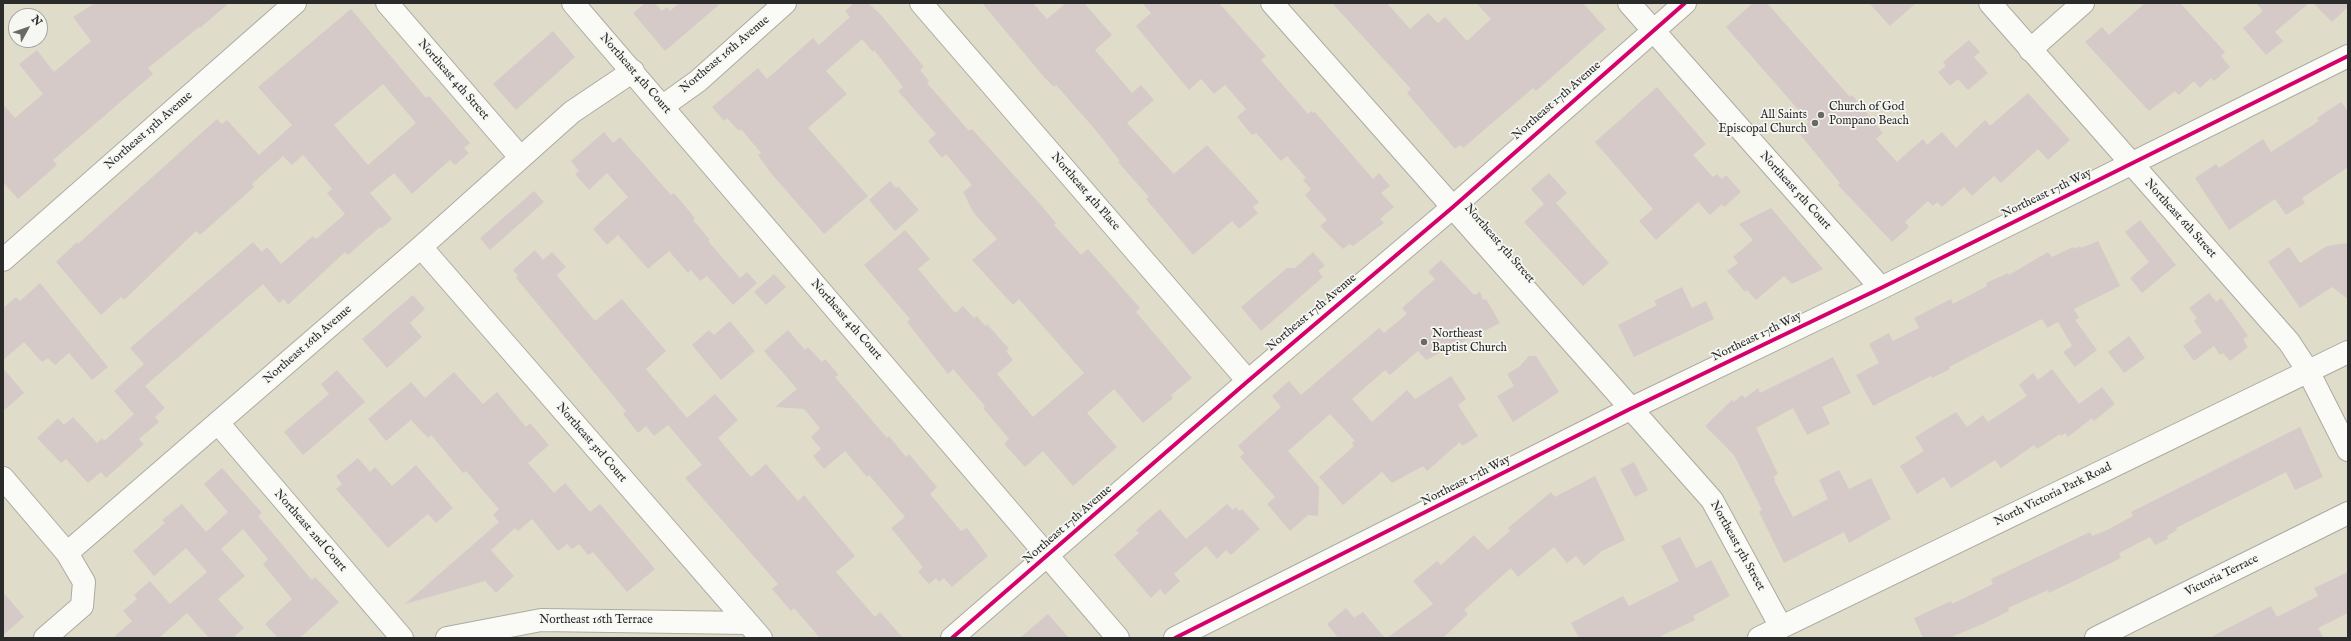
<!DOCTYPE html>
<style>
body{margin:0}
#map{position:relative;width:2351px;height:641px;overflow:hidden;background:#dfdcca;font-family:"IM FELL English",serif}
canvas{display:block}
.frame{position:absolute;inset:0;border:4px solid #2b2b2b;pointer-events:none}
.north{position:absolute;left:8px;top:8px;width:40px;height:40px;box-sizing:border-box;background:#f6f6f2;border:1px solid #a5a5a2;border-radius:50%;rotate:50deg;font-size:11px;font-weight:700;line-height:16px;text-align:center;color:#2b2b2b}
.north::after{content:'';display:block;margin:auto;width:14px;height:18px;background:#6a6963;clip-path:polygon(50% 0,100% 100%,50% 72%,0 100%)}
</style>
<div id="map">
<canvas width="2351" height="641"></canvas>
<div class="frame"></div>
<div class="north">N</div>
</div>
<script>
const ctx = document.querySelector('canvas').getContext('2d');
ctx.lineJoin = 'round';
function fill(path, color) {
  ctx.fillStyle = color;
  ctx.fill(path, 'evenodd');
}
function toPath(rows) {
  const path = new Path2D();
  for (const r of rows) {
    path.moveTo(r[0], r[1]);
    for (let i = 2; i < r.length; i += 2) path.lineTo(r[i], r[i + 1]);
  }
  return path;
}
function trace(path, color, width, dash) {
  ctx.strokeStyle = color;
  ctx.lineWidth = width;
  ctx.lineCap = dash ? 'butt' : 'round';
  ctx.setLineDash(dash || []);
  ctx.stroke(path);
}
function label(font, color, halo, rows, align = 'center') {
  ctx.font = font + ' "IM FELL English",serif';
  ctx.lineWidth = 3.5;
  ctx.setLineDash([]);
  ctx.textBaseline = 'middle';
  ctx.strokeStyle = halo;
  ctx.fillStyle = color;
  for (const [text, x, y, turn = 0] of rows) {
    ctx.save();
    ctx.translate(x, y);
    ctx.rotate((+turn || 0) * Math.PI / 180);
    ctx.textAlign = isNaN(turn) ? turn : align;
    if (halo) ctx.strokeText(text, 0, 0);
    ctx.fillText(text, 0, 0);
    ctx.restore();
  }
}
const building = toPath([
 [95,3,229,3,200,28,199,27,148,68,153,74,53,160,57,165,18,199,3,182,3,104,15,118,43,94,19,64,37,50,54,72,91,41,73,17],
 [645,3,655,3,662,11,667,7,670,11,679,3,721,3,665,51,633,13],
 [854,3,868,3,881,15,924,67,920,70,929,81,927,83,969,131,972,129,1039,203,1056,223,1054,225,1081,255,1088,249,1140,308,1136,312,1192,378,1171,395,1173,398,1143,423,1114,389,1087,413,1117,447,1073,486,1043,451,1025,467,1004,444,1009,439,983,408,985,406,953,369,948,374,907,322,910,319,864,265,905,230,930,259,918,269,955,313,963,306,974,318,977,316,985,326,987,324,1009,349,1006,351,1013,360,997,374,1033,417,1084,373,1019,299,1013,305,972,260,997,239,973,212,963,192,972,185,946,154,942,158,928,141,936,134,898,91,903,87,874,50,873,52,862,39,826,71,847,94,808,128,868,196,824,234,770,172,758,155,761,153,741,129,739,131,727,118,724,121,712,107,758,68,767,79,813,38,819,45,850,17,845,11],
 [982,3,1033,3,1047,19,1066,3,1084,3,1112,35,1095,50,1132,93,1141,85,1154,100,1127,123,1174,174,1207,145,1259,202,1253,207,1258,213,1239,229,1232,221,1193,255,1146,199,1149,197,1118,162,1120,161,1093,127,1056,85,1054,87,1044,77],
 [1142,3,1219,3,1266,56,1261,60,1308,114,1311,111,1313,113,1315,112,1373,179,1379,173,1390,186,1381,193,1394,207,1380,219,1384,223,1353,246,1349,244,1343,249,1320,226,1327,220,1305,195,1311,189,1303,180,1306,178,1287,156,1281,161,1256,133,1252,135,1237,117,1246,109,1225,85,1214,94,1201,79,1189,90,1164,60,1136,26,1151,13],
 [1332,3,1387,3,1410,29,1428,13,1438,23,1445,17,1467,41,1491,19,1476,3,1583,3,1606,29,1536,91,1533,88,1463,148,1460,145,1455,149,1407,93,1411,89],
 [1753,3,1767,3,1850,97,1852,95,1883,133,1876,139,1897,162,1923,139,1927,145,1942,132,1956,148,1985,120,1990,126,2028,93,2070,140,2048,160,2038,149,2001,183,1994,176,1972,196,1964,187,1942,207,1937,202,1933,206,1928,201,1905,222,1909,227,1892,242,1838,185,1840,183,1798,132,1809,122,1726,27],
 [1869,3,1916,3,1890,26],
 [2145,3,2180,3,2225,52,2221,56,2230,67,2214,81,2211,78,2200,88,2194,81,2179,95,2175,91,2149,111,2085,42,2102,27,2109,35],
 [2256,3,2309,3,2275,32,2283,41,2266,55,2243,28,2263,11],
 [2313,3,2348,3,2348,7,2332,22],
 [351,9,426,98,429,96,470,143,464,148,469,153,455,165,450,160,412,194,394,173,370,193,392,219,382,228,380,227,348,255,345,252,288,305,284,299,279,303,263,284,145,386,165,408,155,417,159,422,139,439,144,444,106,478,101,472,88,483,66,459,61,463,37,438,58,418,64,425,73,417,97,443,102,438,104,441,134,414,114,391,144,364,130,348,253,242,262,252,267,247,281,264,313,236,316,239,345,214,327,193,332,189,303,155,292,165,283,156,252,184,254,187,200,235,196,231,124,300,121,297,101,315,56,262,77,242,78,244,217,119,222,124,227,120,259,155,292,125,258,87],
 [383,84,416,123,368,165,334,125],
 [553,31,575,57,516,110,493,84],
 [1969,40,1980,52,1974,57,1988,73,1968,90,1958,79,1950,86,1938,72,1946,66,1943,62],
 [1657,87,1706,144,1693,155,1713,177,1717,174,1722,179,1726,175,1741,192,1724,207,1722,204,1710,215,1698,202,1656,240,1639,221,1653,209,1595,142],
 [2341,102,2348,111,2348,167,2302,198,2305,203,2286,215,2275,199,2229,230,2195,178,2216,164,2219,168,2263,139,2271,152,2319,121,2317,118],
 [604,132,613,143,620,137,671,195,674,193,695,218,693,220,710,240,708,241,740,278,747,272,757,283,733,305,707,276,700,281,691,270,688,273,669,251,648,269,618,235,607,245,593,229,628,197,607,173,589,190,575,174,579,171,571,161],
 [1549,173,1567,193,1556,203,1609,263,1583,286,1524,222,1544,204,1531,189],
 [890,181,896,188,898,186,919,210,895,231,869,200],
 [534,191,544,202,490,250,480,238],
 [1771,208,1823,269,1792,284,1784,276,1756,300,1747,290,1745,292,1727,271,1738,263,1733,257,1753,240,1739,224],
 [2140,220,2176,265,2142,293,2130,278,2149,262,2125,232],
 [2098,241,2120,286,2074,309,2079,318,2075,320,2097,350,2075,367,2063,352,2072,346,2058,322,2047,328,2042,319,1949,367,1950,369,1932,378,1931,376,1873,406,1856,375,1879,363,1869,344,1889,333,1893,341,1919,328,1914,318,1951,299,1953,304,1987,286,1986,283,2008,273,2009,275,2048,252,2052,257,2073,247,2074,249,2080,246,2081,248],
 [2348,243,2348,299,2332,287,2300,308,2268,262,2289,247,2300,263,2327,246],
 [535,250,543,260,552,252,566,267,557,275,559,278,595,321,622,299,666,351,646,369,687,418,715,394,738,420,718,438,751,477,766,464,798,501,804,495,855,556,836,572,875,617,880,612,903,638,820,638,794,608,791,611,772,589,778,584,685,478,702,465,668,425,654,436,646,426,638,433,623,414,626,411,516,278,518,276,513,270],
 [1313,252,1325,266,1318,271,1323,277,1261,331,1241,307,1287,268,1295,268],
 [1441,260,1474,295,1480,292,1483,300,1486,299,1500,323,1426,360,1418,351,1390,375,1385,370,1352,399,1372,422,1407,390,1415,399,1451,376,1466,399,1458,405,1478,436,1462,446,1460,442,1427,471,1423,466,1392,483,1382,472,1343,505,1319,477,1354,446,1352,443,1355,441,1330,414,1288,451,1319,487,1318,516,1308,515,1290,531,1267,504,1275,497,1240,457,1244,453,1238,446,1281,407,1272,396,1289,381,1301,395,1379,328,1384,333,1407,314,1402,308,1435,279,1428,272],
 [774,274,786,287,766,305,754,292],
 [40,283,108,367,92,380,69,353,55,365,48,358,42,362,24,342,3,360,3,308,16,297,20,301],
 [1682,287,1692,308,1706,301,1714,319,1634,357,1618,325,1657,305,1654,301],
 [2209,293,2216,302,2221,298,2248,336,2243,339,2248,347,2230,361,2223,353,2220,355,2214,346,2194,361,2183,346,2202,332,2194,321,2197,318,2189,308],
 [413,295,425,309,410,323,422,337,387,368,362,339],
 [730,321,755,351,721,380,692,345,709,330,714,335],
 [788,330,805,350,808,347,822,362,825,359,839,375,835,377,887,438,889,436,906,457,909,454,937,487,930,494,961,531,967,528,988,556,952,587,944,578,939,582,936,578,929,584,918,572,923,567,891,528,905,517,869,475,867,477,845,451,824,469,813,456,821,449,811,437,820,428,804,409,775,407,797,389,764,351],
 [2129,336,2145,358,2124,373,2108,352],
 [1529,356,1536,356,1559,392,1513,422,1497,396,1514,386,1507,374,1519,367],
 [1833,357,1851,393,1822,407,1830,424,1807,435,1793,408,1756,428,1778,474,1774,476,1775,482,1793,517,1828,499,1819,480,1839,470,1849,489,1871,478,1891,519,1849,543,1844,532,1784,563,1759,512,1762,510,1734,455,1705,426,1732,400,1734,402,1742,395,1745,398,1758,388,1760,393],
 [3,368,24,393,3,411],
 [2052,369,2079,404,2102,387,2115,404,2094,421,2092,418,2068,437,2065,433,2061,436,2060,434,2037,449,2034,445,2001,468,1995,460,1951,488,1944,477,1917,494,1900,466,1924,451,1915,437,1956,412,1967,427,1983,415,1988,422,2027,396,2019,385,2033,373,2038,380],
 [337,370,365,402,303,455,284,432,329,394,321,384],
 [454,372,483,404,497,392,526,427,530,423,549,445,528,463,554,493,565,483,590,512,600,504,655,569,627,592,593,552,588,555,579,544,572,549,567,544,558,551,532,519,518,531,515,528,491,550,514,576,496,593,485,581,405,604,499,522,493,515,499,509,466,471,463,473,431,435,428,438,411,420,386,441,368,419,411,382,425,398],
 [2300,427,2323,477,2295,490,2286,472,2176,528,2177,530,2167,536,2168,539,2155,545,2150,537,2119,553,2121,558,2049,593,2048,590,2008,608,2009,611,1985,623,1949,638,1923,638,1914,618,1951,601,1952,604,1993,584,1991,579,2090,532,2092,536,2107,530,2133,516,2131,512],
 [358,458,370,472,375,467,392,486,416,465,453,508,436,523,428,514,388,548,336,489,342,484,336,476],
 [1634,462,1648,490,1635,497,1620,469],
 [222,468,262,513,258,516,312,580,315,577,339,602,300,638,278,638,265,624,292,599,263,564,268,559,243,529,221,549,245,576,218,599,244,628,233,638,209,638,187,613,159,638,113,638,132,621,123,611,137,599,134,595,150,581,170,604,207,572,186,548,154,576,133,551,165,523,162,520,182,504,206,532,228,512,204,484],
 [1595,476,1625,540,1602,551,1584,566,1576,556,1567,563,1554,547,1518,577,1511,568,1464,610,1468,614,1443,638,1387,638,1433,604,1413,581,1437,561,1441,565,1474,535,1488,550,1510,531,1508,528,1551,492,1555,497],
 [1227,504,1233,510,1236,507,1239,511,1242,509,1260,529,1231,555,1226,550,1217,559,1206,546,1174,574,1180,581,1165,595,1160,589,1151,598,1114,555,1139,533,1136,530,1160,509,1186,539],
 [1680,537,1696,568,1711,560,1730,596,1693,616,1695,620,1657,638,1579,638,1571,623,1623,596,1629,606,1679,581,1661,546],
 [2348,572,2348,613,2318,628,2324,638,2209,638,2271,606,2277,617,2318,596,2314,588],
 [3,592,24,617,3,635],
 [1346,608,1354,618,1363,612,1385,638,1338,638,1327,624],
 [1048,614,1069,638,1020,638]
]);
const street = toPath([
 [387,3,520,157],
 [573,3,1118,638],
 [921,3,1248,381],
 [1272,3,1712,500,1781,627],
 [1629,3,1881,288],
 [2030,50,2083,3],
 [663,106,698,81,785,3],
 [421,247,761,638],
 [3,260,295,3],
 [2308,371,2348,450],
 [218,423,402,638],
 [3,478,67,553],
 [45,638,82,606,84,582,67,553,421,247,572,112,633,71],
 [447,638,541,620,747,623],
 [952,638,1248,381,1453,207,1685,3],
 [1175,638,1630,409,1881,288,2348,56],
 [2096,638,2348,513]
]);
const secondary = toPath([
 [1990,3,2289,342,2308,371],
 [1759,638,2348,352]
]);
const cycleway = toPath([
 [952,638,1248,381,1453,207,1685,3],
 [1175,638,1630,409,1881,288,2348,56]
]);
const markers = [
 [1821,115,4,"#6a6963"],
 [1815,123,4,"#6a6963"],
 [1424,342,4,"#6a6963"]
];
const streetNames = [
 ["Northeast 16th Avenue",725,55,-40],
 ["Northeast 4th Court",635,74,49],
 ["Northeast 4th Street",453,80,49],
 ["Northeast 17th Avenue",1557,101,-41],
 ["Northeast 15th Avenue",149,131,-41],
 ["Northeast 5th Court",1795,191,48],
 ["Northeast 4th Place",1085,192,49],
 ["Northeast 17th Way",2047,194,-26],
 ["Northeast 6th Street",2180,219,48],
 ["Northeast 5th Street",1499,244,49],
 ["Northeast 17th Avenue",1312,313,-40],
 ["Northeast 4th Court",846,320,49],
 ["Northeast 17th Way",1757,337,-26],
 ["Northeast 16th Avenue",308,345,-41],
 ["Northeast 3rd Court",591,443,49],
 ["Northeast 17th Way",1466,481,-27],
 ["North Victoria Park Road",2053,495,-26],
 ["Northeast 17th Avenue",1068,525,-41],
 ["Northeast 2nd Court",310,531,49],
 ["Northeast 5th Street",1737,546,61],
 ["Victoria Terrace",2222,576,-26],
 ["Northeast 16th Terrace",596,621]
];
const poiNames = [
 ["Church of God",1829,108],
 ["Pompano Beach",1829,122],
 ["All Saints",1807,116,"right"],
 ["Episcopal Church",1807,130,"right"],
 ["Northeast",1432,335],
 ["Baptist Church",1432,349]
];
fill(building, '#d5cac8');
trace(street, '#adaaa0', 24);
trace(secondary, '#adaaa0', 24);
trace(street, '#fafaf7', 22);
trace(secondary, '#fafaf7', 22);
trace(cycleway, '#d6006c', 4);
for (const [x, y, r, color] of markers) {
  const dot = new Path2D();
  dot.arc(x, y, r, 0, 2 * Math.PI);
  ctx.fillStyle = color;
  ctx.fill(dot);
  trace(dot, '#f6f6f2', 1.5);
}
label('12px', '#2b2b2b', '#f6f6f2', streetNames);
label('12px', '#2b2b2b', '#f6f6f2', poiNames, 'left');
</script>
